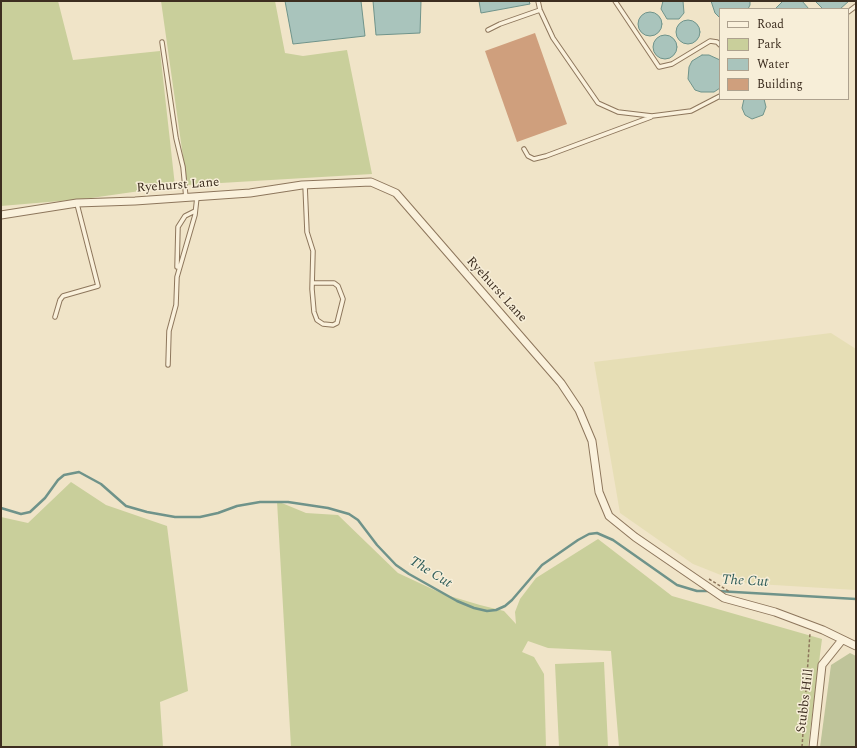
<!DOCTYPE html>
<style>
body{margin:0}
#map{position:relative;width:857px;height:748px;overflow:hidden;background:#f0e4c8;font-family:Spectral,serif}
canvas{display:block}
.frame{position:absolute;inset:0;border:2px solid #3d2e20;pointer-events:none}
.legend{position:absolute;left:719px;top:8px;width:130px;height:92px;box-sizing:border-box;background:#f7eed8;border:1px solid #ada18e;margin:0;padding:5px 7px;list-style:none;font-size:12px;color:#3d2e20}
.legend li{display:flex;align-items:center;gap:8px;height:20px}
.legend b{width:20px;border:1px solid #ada18e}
</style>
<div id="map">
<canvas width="857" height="748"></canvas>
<div class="frame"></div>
<ul class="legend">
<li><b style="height:5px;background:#faf1dc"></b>Road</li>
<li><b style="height:11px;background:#c9cf9b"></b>Park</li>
<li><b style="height:11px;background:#a9c4bc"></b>Water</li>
<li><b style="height:11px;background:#cf9f7d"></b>Building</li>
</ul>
</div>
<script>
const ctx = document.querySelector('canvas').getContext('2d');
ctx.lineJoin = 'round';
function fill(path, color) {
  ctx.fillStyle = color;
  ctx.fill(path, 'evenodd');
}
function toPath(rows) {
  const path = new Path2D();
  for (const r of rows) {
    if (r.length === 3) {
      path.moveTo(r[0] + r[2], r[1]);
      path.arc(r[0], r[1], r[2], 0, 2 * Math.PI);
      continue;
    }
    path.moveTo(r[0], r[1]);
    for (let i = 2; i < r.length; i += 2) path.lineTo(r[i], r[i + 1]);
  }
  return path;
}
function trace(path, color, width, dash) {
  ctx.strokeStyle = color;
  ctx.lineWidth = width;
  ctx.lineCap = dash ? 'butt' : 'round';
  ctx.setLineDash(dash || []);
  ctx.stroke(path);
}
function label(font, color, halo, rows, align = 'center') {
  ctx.font = font + ' Spectral,serif';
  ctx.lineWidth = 3;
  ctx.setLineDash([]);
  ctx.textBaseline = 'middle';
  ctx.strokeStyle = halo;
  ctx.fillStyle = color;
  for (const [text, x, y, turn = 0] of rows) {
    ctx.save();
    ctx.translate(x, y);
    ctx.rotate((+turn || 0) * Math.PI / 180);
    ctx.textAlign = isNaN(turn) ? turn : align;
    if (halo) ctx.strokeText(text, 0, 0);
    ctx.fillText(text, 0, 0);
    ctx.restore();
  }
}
const farmland = toPath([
 [831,333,856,349,856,590,741,583,693,564,620,513,594,362]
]);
const green = toPath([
 [1,1,58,1,73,60,160,51,175,186,84,199,1,206],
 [161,1,275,1,285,53,303,56,347,50,372,174,187,185],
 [71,482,106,505,167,526,188,691,160,702,163,747,1,747,1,517,28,523],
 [277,501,306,513,338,515,398,573,443,594,480,605,504,611,516,624,515,612,520,599,536,578,598,539,672,596,822,639,808,747,619,747,611,651,548,648,528,641,522,652,534,657,544,674,546,747,291,747],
 [604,662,608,747,559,747,555,664]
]);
const cemetery = toPath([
 [850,653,856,656,856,747,820,747,831,665]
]);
const water = toPath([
 [285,1,361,1,365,36,293,44,285,1],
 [373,1,421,1,420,33,376,35,373,1],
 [479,1,529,1,530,4,481,13,479,1],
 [663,1,683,1,684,13,679,19,667,19,661,9,663,1],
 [711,1,750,1,750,5,748,9,720,9,720,18,715,13,711,1],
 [783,1,802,1,809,9,775,9,783,1],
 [815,1,849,1,840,9,823,9,815,1],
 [650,24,12],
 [688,32,12],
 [665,47,12],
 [702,55,709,55,720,60,720,88,714,92,701,92,695,90,688,79,689,67,692,61,702,55],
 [744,99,764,99,766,107,763,115,752,119,745,115,742,108,744,99]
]);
const stream = toPath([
 [1,508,21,514,30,512,45,498,58,480,64,475,79,472,101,484,126,506,147,512,175,517,200,517,218,513,237,506,260,502,288,502,328,508,349,514,358,520,377,545,396,565,409,574,457,601,474,608,487,611,496,610,505,606,512,600,542,565,578,540,589,534,597,533,613,540,677,585,697,591,710,591],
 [717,591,856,599]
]);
const building = toPath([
 [535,33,567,124,517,142,485,51]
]);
const path = toPath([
 [709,579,730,592],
 [802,747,810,633]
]);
const service = toPath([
 [538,1,540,10,553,38,598,103,618,112,652,116,691,111,720,96],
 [615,1,659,67,672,64,710,41,717,42,720,45],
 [848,12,856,6],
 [488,30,500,24,540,10],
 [162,42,176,138,183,167,186,198],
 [524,149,528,156,534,159,546,156,651,117],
 [305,185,307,232,313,251,312,289,314,312,317,320,323,324,333,325,337,323,343,299,338,286,334,283,313,283],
 [177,267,178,227,185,216,195,211],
 [55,317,60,300,63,296,98,286,77,204],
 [168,365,169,331,176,305,177,277,195,215,197,197]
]);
const minor = toPath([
 [1,215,77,203,135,201,250,193,302,185,371,182,396,193,561,383,579,410,592,441,599,492,609,516,635,537,724,598,775,612,823,630,856,646],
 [813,747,822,665,842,640]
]);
const streetNames = [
 ["Ryehurst Lane",178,186,-4],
 ["Ryehurst Lane",496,290,48],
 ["Stubbs Hill",806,701,-83]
];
const waterNames = [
 ["The Cut",430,573,32],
 ["The Cut",745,582,3]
];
fill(farmland, '#e6deb5');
fill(green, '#c9cf9b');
fill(cemetery, '#bfc49a');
fill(water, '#a9c4bc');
trace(water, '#6f938a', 1);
trace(stream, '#6f938a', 2.5);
fill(building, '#cf9f7d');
trace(service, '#8d765c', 5.5);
trace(minor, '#8d765c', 9);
trace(path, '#8d765c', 1.5, [3, 2]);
trace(service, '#faf1dc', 3.5);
trace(minor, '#faf1dc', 7);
label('13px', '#3d2e20', '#f7eed8', streetNames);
label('italic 14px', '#2f5d5a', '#f7eed8', waterNames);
</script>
